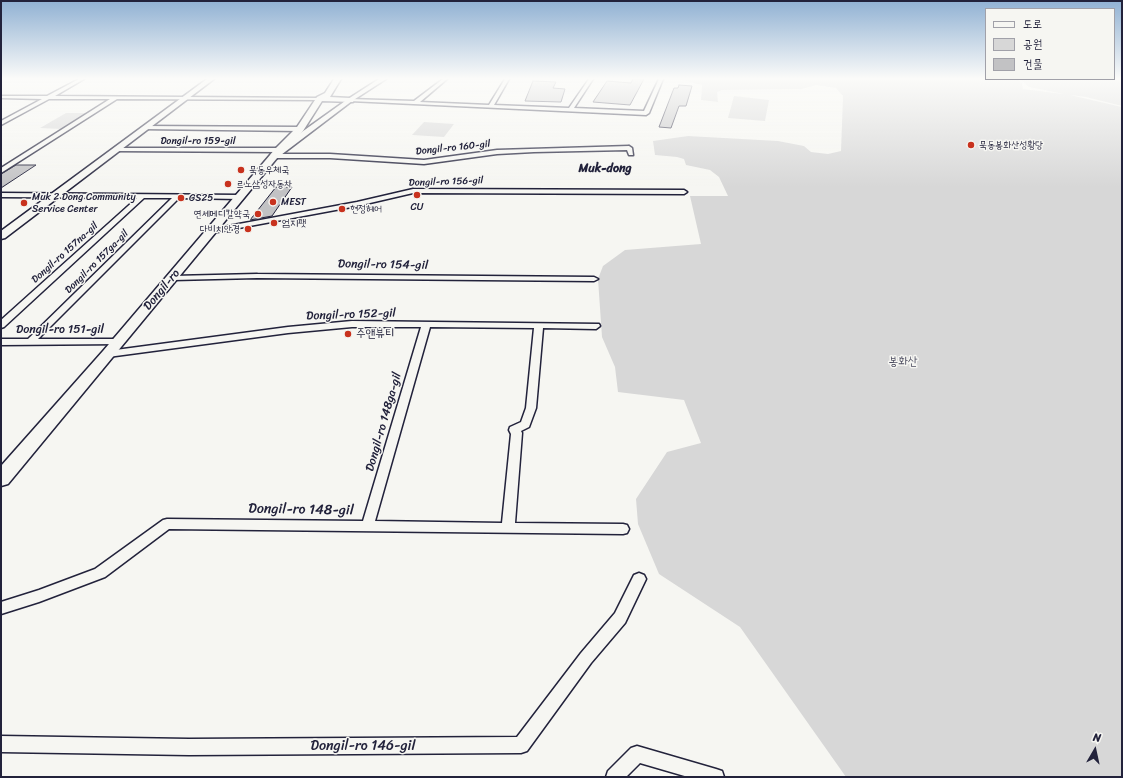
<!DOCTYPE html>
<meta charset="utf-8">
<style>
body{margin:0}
#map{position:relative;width:1123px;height:778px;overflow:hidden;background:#f6f6f2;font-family:Sriracha,"Poor Story",sans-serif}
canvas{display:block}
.frame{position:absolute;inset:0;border:2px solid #22223b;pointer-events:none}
.legend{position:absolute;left:985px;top:8px;width:130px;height:72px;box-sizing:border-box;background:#f6f6f2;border:1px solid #a1a1a9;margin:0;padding:5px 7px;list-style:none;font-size:12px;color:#22223b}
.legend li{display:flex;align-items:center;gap:8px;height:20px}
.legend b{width:20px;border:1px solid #a1a1a9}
.north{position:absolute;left:1075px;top:730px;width:40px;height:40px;-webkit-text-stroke:3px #f6f6f2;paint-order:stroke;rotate:9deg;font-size:11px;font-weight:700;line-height:16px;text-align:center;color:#22223b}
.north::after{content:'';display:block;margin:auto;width:14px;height:18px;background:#22223b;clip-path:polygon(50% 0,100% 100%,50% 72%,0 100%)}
</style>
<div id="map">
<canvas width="1123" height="778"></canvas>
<div class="frame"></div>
<ul class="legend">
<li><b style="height:5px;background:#f6f6f2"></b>도로</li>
<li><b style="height:11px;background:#d7d7d7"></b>공원</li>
<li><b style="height:11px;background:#c2c2c4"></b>건물</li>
</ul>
<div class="north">N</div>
</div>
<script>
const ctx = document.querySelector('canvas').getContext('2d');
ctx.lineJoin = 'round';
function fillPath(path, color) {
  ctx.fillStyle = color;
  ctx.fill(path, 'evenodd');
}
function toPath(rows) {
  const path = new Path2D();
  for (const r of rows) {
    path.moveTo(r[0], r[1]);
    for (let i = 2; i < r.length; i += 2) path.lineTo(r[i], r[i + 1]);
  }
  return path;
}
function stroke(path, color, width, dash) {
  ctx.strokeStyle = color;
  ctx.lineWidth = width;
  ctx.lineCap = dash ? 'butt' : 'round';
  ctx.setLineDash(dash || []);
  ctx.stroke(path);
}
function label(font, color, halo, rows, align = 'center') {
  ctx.font = font + ' Sriracha,"Poor Story",sans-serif';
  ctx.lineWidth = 3;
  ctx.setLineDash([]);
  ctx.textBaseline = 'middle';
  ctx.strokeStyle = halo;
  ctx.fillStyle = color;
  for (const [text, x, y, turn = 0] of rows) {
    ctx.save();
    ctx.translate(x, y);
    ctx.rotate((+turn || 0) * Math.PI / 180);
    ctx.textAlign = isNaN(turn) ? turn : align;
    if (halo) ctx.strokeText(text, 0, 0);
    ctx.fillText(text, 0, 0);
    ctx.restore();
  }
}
fillPath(toPath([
 [684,79,1016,79,1022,83,1023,89,1064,94,1029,87,1020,79,1122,79,1122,106,1086,97,1070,95,1122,107,1122,777,846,777,740,627,659,574,638,524,636,499,667,452,701,443,684,400,618,392,615,367,602,337,598,279,603,266,625,250,701,244,690,196,728,196,719,177,710,170,686,165,684,159,677,157,655,155,653,141,688,136,778,141,804,146,811,152,828,154,841,151,843,96,836,88,816,85,802,89,722,90,717,92,718,102,701,100,702,85,683,80],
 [734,96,769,100,765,121,728,118],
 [66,113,87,113,62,129,40,128],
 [424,122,454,124,444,137,412,135]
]), '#d7d7d7');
const building = toPath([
 [633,79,644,79,630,105,593,102,607,81,631,83,633,79],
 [533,81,556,82,553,88,565,89,561,102,525,101,533,81],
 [679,85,692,86,686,106,679,106,671,128,659,127,674,88,678,88,679,85],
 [16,165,36,165,1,188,1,174,16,165],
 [276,187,292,187,272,216,250,220,276,187]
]);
fillPath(building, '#c2c2c4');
stroke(building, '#22223b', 1);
const street = toPath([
 [79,79,84,79,55,96,320,98,322,99,320,100,117,99,1,173,1,168,110,99,49,99,1,125,1,121,42,99,1,98,1,96,47,96,79,79],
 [443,79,447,79,420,102,489,105,505,79,509,79,494,105,569,108,589,79,593,79,574,108,644,111,659,79,663,79,649,113,646,115,350,101,348,100,350,99,414,101,443,79],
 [145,126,300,127,303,129,300,131,143,129,143,127,145,126],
 [629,146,632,148,633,155,629,155,627,150,534,152,497,154,424,164,330,158,274,158,271,156,274,154,330,154,424,160,497,150,629,146],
 [117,148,279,148,282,150,279,152,115,151,115,149,117,148],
 [413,189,684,190,687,192,684,194,413,193,357,206,212,233,208,231,212,229,357,202,413,189],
 [1,193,240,195,243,197,240,199,179,198,38,339,118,339,121,340,123,342,121,344,1,345,1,339,28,339,172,198,144,198,4,327,1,328,1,320,137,198,1,197,1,193],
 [257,274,594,277,598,279,594,281,257,278,173,280,169,278,173,276,257,274],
 [352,321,599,324,600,326,596,329,543,328,536,408,529,427,521,431,522,433,515,523,623,524,627,525,629,529,627,533,623,534,169,529,105,577,39,602,1,614,1,602,39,590,95,569,163,520,167,519,363,521,421,327,352,327,288,333,108,357,103,354,108,351,288,327,352,321],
 [430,327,534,328,526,408,521,422,510,427,509,430,511,434,502,523,375,521,430,327],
 [639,573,644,575,646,579,625,623,591,663,527,751,521,753,189,755,1,752,1,736,189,739,517,737,581,653,615,613,634,575,639,573],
 [637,746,716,769,722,771,724,777,688,777,640,763,626,777,606,777,608,771,631,748,637,746]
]);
const secondary = toPath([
 [207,79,214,79,5,238,1,239,1,231,207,79],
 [379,79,386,79,352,101,277,158,271,158,270,156,271,154,348,99,379,79]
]);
const primary = toPath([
 [334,79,341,79,330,97,350,98,354,100,353,102,322,101,303,131,282,152,8,484,1,486,1,466,103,351,276,148,297,127,317,97,325,93,334,79]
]);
stroke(street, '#22223b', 3);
stroke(secondary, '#22223b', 3);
stroke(primary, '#22223b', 3);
fillPath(street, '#f6f6f2');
fillPath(secondary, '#f6f6f2');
fillPath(primary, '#f6f6f2');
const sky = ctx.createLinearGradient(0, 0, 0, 187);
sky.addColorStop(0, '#90b1d3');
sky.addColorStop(0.42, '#fbfbf9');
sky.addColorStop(1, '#fbfbf900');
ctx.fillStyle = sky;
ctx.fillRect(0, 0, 1123, 187);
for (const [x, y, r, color] of [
 [971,145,4,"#c8321e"],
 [241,170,4,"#c8321e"],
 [228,184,4,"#c8321e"],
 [417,195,4,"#c8321e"],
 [181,198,4,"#c8321e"],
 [273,202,4,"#c8321e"],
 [24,203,4,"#c8321e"],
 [342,209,4,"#c8321e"],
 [258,214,4,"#c8321e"],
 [274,223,4,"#c8321e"],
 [248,229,4,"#c8321e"],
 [348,334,4,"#c8321e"]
]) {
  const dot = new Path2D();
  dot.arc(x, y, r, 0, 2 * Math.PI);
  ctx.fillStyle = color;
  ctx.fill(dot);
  stroke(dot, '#f6f6f2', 1.5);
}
label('10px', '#22223b', '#f6f6f2', [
 ["Dongil-ro 159-gil",198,141],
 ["Dongil-ro 160-gil",453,148,-6],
 ["Dongil-ro 156-gil",446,182,-2],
 ["Dongil-ro 157na-gil",65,253,-42],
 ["Dongil-ro 157ga-gil",97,262,-45]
]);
label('10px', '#22223b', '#f6f6f2', [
 ["묵동봉화산성황당",979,145],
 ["묵동우체국",249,170],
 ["르노삼성자동차",236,184],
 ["Muk 2 Dong Community",32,197],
 ["Service Center",32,209],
 ["GS25",189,198],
 ["MEST",281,202],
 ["CU",417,207,"center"],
 ["현정헤어",350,209],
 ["연세메디칼약국",250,214,"right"],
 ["엄지팻",282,223],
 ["다비치안경",240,229,"right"]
], 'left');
label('bold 12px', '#22223b', '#f6f6f2', [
 ["Muk-dong",605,169]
]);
label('12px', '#22223b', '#f6f6f2', [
 ["Dongil-ro 154-gil",383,265,1],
 ["Dongil-ro",162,290,-50],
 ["Dongil-ro 152-gil",351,315,-2],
 ["Dongil-ro 151-gil",60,330],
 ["Dongil-ro 148ga-gil",384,422,-74]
]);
label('12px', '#22223b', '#f6f6f2', [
 ["주앤뷰티",356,334]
], 'left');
label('12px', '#4f4f62', '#f6f6f2', [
 ["봉화산",903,362]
]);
label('14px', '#22223b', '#f6f6f2', [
 ["Dongil-ro 148-gil",301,510,1],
 ["Dongil-ro 146-gil",363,746]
]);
</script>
